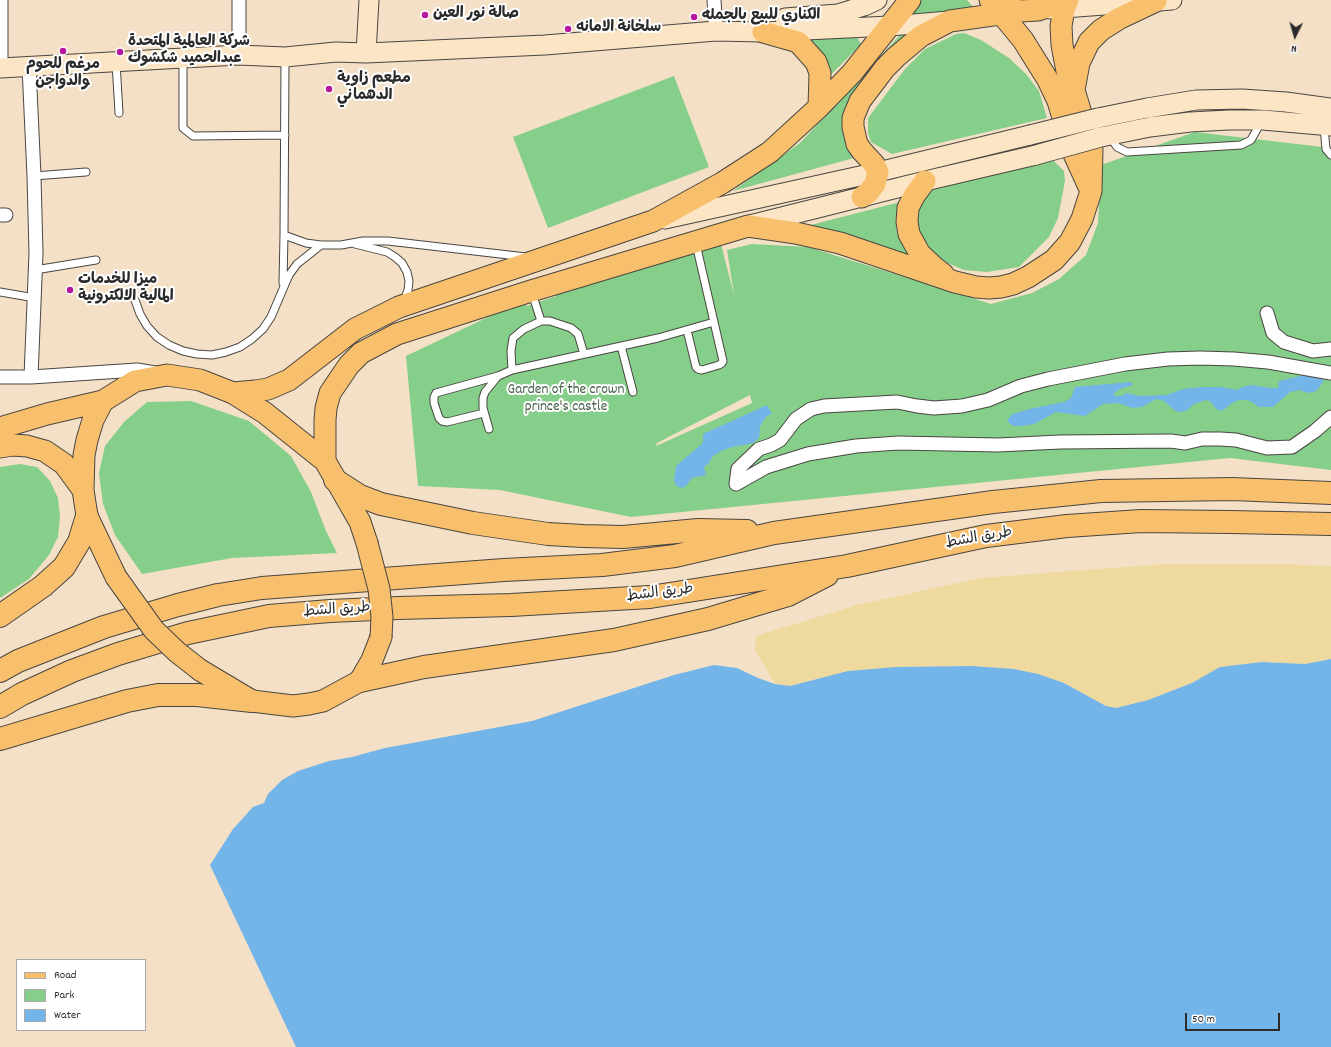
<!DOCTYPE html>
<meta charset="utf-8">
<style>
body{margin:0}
#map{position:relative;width:1331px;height:1047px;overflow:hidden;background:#f4e0c6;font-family:Dekko,sans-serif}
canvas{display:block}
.legend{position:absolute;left:16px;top:959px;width:130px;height:72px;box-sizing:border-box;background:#fff;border:1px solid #aaa;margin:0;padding:5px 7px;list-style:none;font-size:12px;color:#2b2b2b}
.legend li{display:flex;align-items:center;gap:8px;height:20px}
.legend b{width:20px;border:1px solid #aaa}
.north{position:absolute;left:1275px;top:16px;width:40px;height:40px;-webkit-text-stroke:3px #fff;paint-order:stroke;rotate:185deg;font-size:11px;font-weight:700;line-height:16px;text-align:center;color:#2b2b2b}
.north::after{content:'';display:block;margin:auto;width:14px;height:18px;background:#2b2b2b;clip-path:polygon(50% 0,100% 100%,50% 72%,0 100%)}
.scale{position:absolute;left:1185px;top:1013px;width:95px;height:18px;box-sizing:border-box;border:2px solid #2b2b2b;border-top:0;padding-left:5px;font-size:12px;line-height:14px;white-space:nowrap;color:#2b2b2b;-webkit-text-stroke:3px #fff;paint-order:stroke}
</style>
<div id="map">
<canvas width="1331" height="1047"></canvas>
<ul class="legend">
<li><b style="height:5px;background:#f8bf6c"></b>Road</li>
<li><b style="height:11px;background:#86cf8a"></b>Park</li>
<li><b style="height:11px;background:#73b5e8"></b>Water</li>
</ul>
<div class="north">N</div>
<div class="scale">50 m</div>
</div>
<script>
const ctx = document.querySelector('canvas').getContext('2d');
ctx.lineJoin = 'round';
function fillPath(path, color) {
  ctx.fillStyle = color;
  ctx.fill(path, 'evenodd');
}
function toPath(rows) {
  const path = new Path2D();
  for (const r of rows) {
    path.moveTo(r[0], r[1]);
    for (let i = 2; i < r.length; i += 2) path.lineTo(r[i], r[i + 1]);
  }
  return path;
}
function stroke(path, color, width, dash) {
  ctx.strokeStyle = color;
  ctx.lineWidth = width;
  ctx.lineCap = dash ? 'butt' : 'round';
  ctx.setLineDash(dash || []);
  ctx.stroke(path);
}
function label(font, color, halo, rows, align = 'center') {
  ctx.font = font + ' Dekko,"Playpen Sans Arabic",sans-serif';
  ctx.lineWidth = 4;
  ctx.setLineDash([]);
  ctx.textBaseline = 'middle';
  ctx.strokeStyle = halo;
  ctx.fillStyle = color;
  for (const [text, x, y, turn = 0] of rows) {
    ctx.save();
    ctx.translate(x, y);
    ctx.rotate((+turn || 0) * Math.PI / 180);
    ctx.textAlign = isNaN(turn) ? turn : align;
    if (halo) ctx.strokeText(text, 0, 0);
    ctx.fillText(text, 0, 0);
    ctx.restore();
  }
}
fillPath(toPath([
 [921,0,967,0,975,9,907,18],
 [964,33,981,40,1009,58,1026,74,1039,91,1047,118,892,154,871,142,868,133,868,118,905,69,925,49,956,34],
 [901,34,907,34,888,55,844,130,846,145,854,158,733,191,800,143],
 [856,35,861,44,826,80,802,41],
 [674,76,709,167,548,228,513,137],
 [1195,132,1331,148,1331,470,1230,458,631,517,500,490,418,486,406,356,524,300,527,306,556,296,552,288,720,240,734,295,727,250,752,244,808,247,991,304,1032,293,1059,279,1086,255,1098,223,1101,165],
 [750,395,752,403,656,446,657,443],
 [1051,158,1064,171,1065,181,1058,218,1049,237,1019,267,987,272,964,270,933,257,922,247,913,217,925,192],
 [900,202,896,223,897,233,903,246,912,261,803,227],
 [191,401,249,421,291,456,311,492,326,531,337,553,232,558,142,574,115,535,103,504,99,473,105,446,124,422,147,402],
 [20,464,37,467,50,481,58,498,60,517,58,537,49,555,29,579,0,598,0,467]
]), '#86cf8a');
fillPath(toPath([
 [1164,564,1283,564,1331,566,1331,659,1305,664,1262,662,1220,667,1192,683,1148,700,1116,708,1106,706,1064,683,1014,669,972,666,896,667,816,679,790,686,775,684,755,650,756,636,857,605,980,578]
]), '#eeda9e');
fillPath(toPath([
 [1305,375,1326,377,1318,389,1314,392,1308,393,1299,390,1290,392,1273,407,1259,407,1252,402,1246,400,1239,400,1232,403,1222,411,1216,409,1211,402,1206,400,1194,404,1186,411,1179,412,1174,410,1164,401,1156,399,1142,407,1133,408,1118,403,1103,404,1085,416,1056,412,1034,424,1022,426,1013,426,1007,421,1012,414,1034,408,1064,402,1071,398,1075,387,1131,382,1133,385,1122,388,1114,393,1115,396,1121,396,1127,393,1139,396,1167,395,1183,389,1202,387,1221,387,1237,390,1242,387,1251,385,1271,388,1278,388,1279,381],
 [767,405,772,414,767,416,763,421,760,427,759,438,753,443,733,447,723,450,713,456,708,464,704,467,706,475,692,478,686,486,682,488,676,486,674,480,676,466,703,443,703,434],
 [1331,659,1331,1047,296,1047,210,865,233,829,253,807,264,803,268,794,282,780,298,771,329,761,352,757,385,748,532,721,674,675,714,665,737,668,758,678,775,684,790,686,848,671,896,667,972,666,1014,669,1038,674,1064,683,1106,706,1116,708,1148,700,1192,683,1220,667,1262,662,1305,664]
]), '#73b5e8');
const lane = toPath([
 [183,58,183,128,193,136,285,135],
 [285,59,284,235,306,243,321,245,341,245,363,241,388,241,526,257],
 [116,62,119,113],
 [1324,127,1326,149,1331,155],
 [1110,137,1117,147,1127,152,1241,145,1251,140,1261,122],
 [34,176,86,172],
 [355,244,387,252,395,257,402,263,407,272,409,281,408,290,404,301],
 [35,270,96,260],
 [283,283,284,235],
 [0,292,35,298],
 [532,293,541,321],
 [135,300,140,314,147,326,157,337,169,345,183,351,197,354,212,355,226,352,240,347,252,339,263,329,271,317,289,275,297,264,321,245],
 [687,330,696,367,698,369,702,370,719,365,722,363,723,361,696,244],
 [621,346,633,392],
 [512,370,511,351,513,338,524,329,541,321,550,321,571,328,578,334,584,354],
 [484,413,447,422,442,421,439,418,434,403,434,397,436,393,498,376,512,370,658,338,714,322],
 [489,429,483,408,483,398,485,392,498,376]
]);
const street = toPath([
 [714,0,716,31],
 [239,55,239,0],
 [29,67,34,176,36,253,31,377],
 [1,68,1,0],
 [0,215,6,215],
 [1267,313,1273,333,1284,342,1313,351,1331,349],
 [1331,373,1268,362,1234,359,1200,358,1168,359,1125,364,1048,379,1021,386,988,400,962,406,934,408,917,406,897,402,824,406,811,409,796,419,780,440,771,445,759,449,738,469,736,484,766,467,808,454,856,446,898,443,998,445,1060,442,1171,441,1185,443,1202,439,1220,439,1236,440,1267,448,1292,447,1315,431,1331,417],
 [0,377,31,377,137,370,155,373]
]);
const secondary = toPath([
 [1050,9,1172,0],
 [785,18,838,14,864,6,877,0],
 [366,53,369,0],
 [0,68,239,55,285,57,336,52,366,53,545,45,716,31,763,32,890,26,949,21],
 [1098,118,1147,108,1196,100,1242,99,1286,102,1331,108],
 [1101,137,1150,127,1190,122,1229,120,1263,120,1331,126],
 [665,219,878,172,1030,135],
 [750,225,925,181,1036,155]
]);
const primary = toPath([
 [990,0,1023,40,1048,80,1058,101,1073,152,1089,187],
 [1068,0,1064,9,1061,26,1062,45,1067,71,1073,86],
 [1007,8,1021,11,1038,10,1047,7,1058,0],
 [763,32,798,42,816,62,820,73,819,107],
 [925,181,914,196,908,208,907,222,909,234,920,254,935,268,943,274],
 [862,197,868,193,875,184,878,172,874,164,862,151,857,144,853,127,853,118,860,101,885,68,896,57,921,36,950,21,1021,11],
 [233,393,255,391,268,389,289,380,355,329,399,307,653,221,722,183,770,152,819,107,852,73,910,0],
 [0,428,47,414,103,401],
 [0,447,13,445,27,446,45,451,64,464,83,490],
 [325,461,325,420,326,408,330,393,349,365,361,353,397,334,531,291,748,226,796,233,840,243,955,282,976,287,989,288,1001,287,1013,284,1028,277,1054,260,1070,242,1082,219,1091,191,1092,149,1074,90,1079,63,1089,42,1101,30,1120,18,1156,1],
 [116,577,87,516,83,490,84,455,87,440,93,420,103,401,135,381,167,375,200,380,233,393,265,413,325,461,360,522,367,543],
 [200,670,252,701,293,706,309,704,323,701,360,681,372,660,381,637]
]);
const highway = toPath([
 [335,480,360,496,381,504,473,523,548,534,583,536,623,537,698,530,747,531],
 [0,616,43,586,64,567,79,542,87,516],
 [0,671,18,661,104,627,178,605,218,595,262,588,504,570,602,565,675,556,774,533,993,502,1101,491,1232,489,1331,493],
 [360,681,424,667,614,640,708,619,788,595,827,575],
 [0,707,22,694,72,671,118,654,188,633,269,616,330,611,398,608,511,605,650,597,847,566,986,536,1067,526,1141,521,1230,522,1331,524],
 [0,739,127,701,158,695,197,695,252,701]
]);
stroke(lane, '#494642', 9);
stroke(street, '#494642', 15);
stroke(secondary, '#494642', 21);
stroke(primary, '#494642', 23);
stroke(highway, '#494642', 24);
stroke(lane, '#fff', 7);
stroke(street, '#fff', 13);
stroke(secondary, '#fce5c4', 19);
stroke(primary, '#f8bf6c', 21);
stroke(highway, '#f8bf6c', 22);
const secondaryBridge = toPath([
 [1030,135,1098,118],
 [1036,155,1101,137]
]);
const primaryBridge = toPath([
 [367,543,379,589,382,617,381,637],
 [116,577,154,630,177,652,200,670]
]);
stroke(secondaryBridge, '#494642', 21, []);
stroke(primaryBridge, '#494642', 23, []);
stroke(secondaryBridge, '#fce5c4', 19);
stroke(primaryBridge, '#f8bf6c', 21);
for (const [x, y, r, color] of [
 [425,15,4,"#b5179e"],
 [694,17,4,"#b5179e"],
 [568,29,4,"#b5179e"],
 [63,51,4,"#b5179e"],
 [120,52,4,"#b5179e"],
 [329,89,4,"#b5179e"],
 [70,290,4,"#b5179e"]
]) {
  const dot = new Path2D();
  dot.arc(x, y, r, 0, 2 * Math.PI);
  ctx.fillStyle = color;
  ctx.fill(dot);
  stroke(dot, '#fff', 1.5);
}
label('bold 15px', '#2b2b2b', '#fff', [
 ["صالة نور العين",433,15],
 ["الكناري للبيع بالجمله",702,17],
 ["سلخانة الامانه",576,29],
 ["شركة العالمية المتحدة",128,43],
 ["عبدالحميد شكشوك",128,60],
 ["مرغم للحوم",63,66,"center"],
 ["والدواجن",63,83,"center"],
 ["مطعم زاوية",337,80],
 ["الدهماني",337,97],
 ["ميزا للخدمات",78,281],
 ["المالية الالكترونية",78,298]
], 'left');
label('15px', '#4b644c', '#fff', [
 ["Garden of the crown",566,391],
 ["prince's castle",566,408]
]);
label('15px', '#2b2b2b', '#fff', [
 ["طريق الشط",979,539,-10],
 ["طريق الشط",660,594,-7],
 ["طريق الشط",337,611,-4]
]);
</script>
